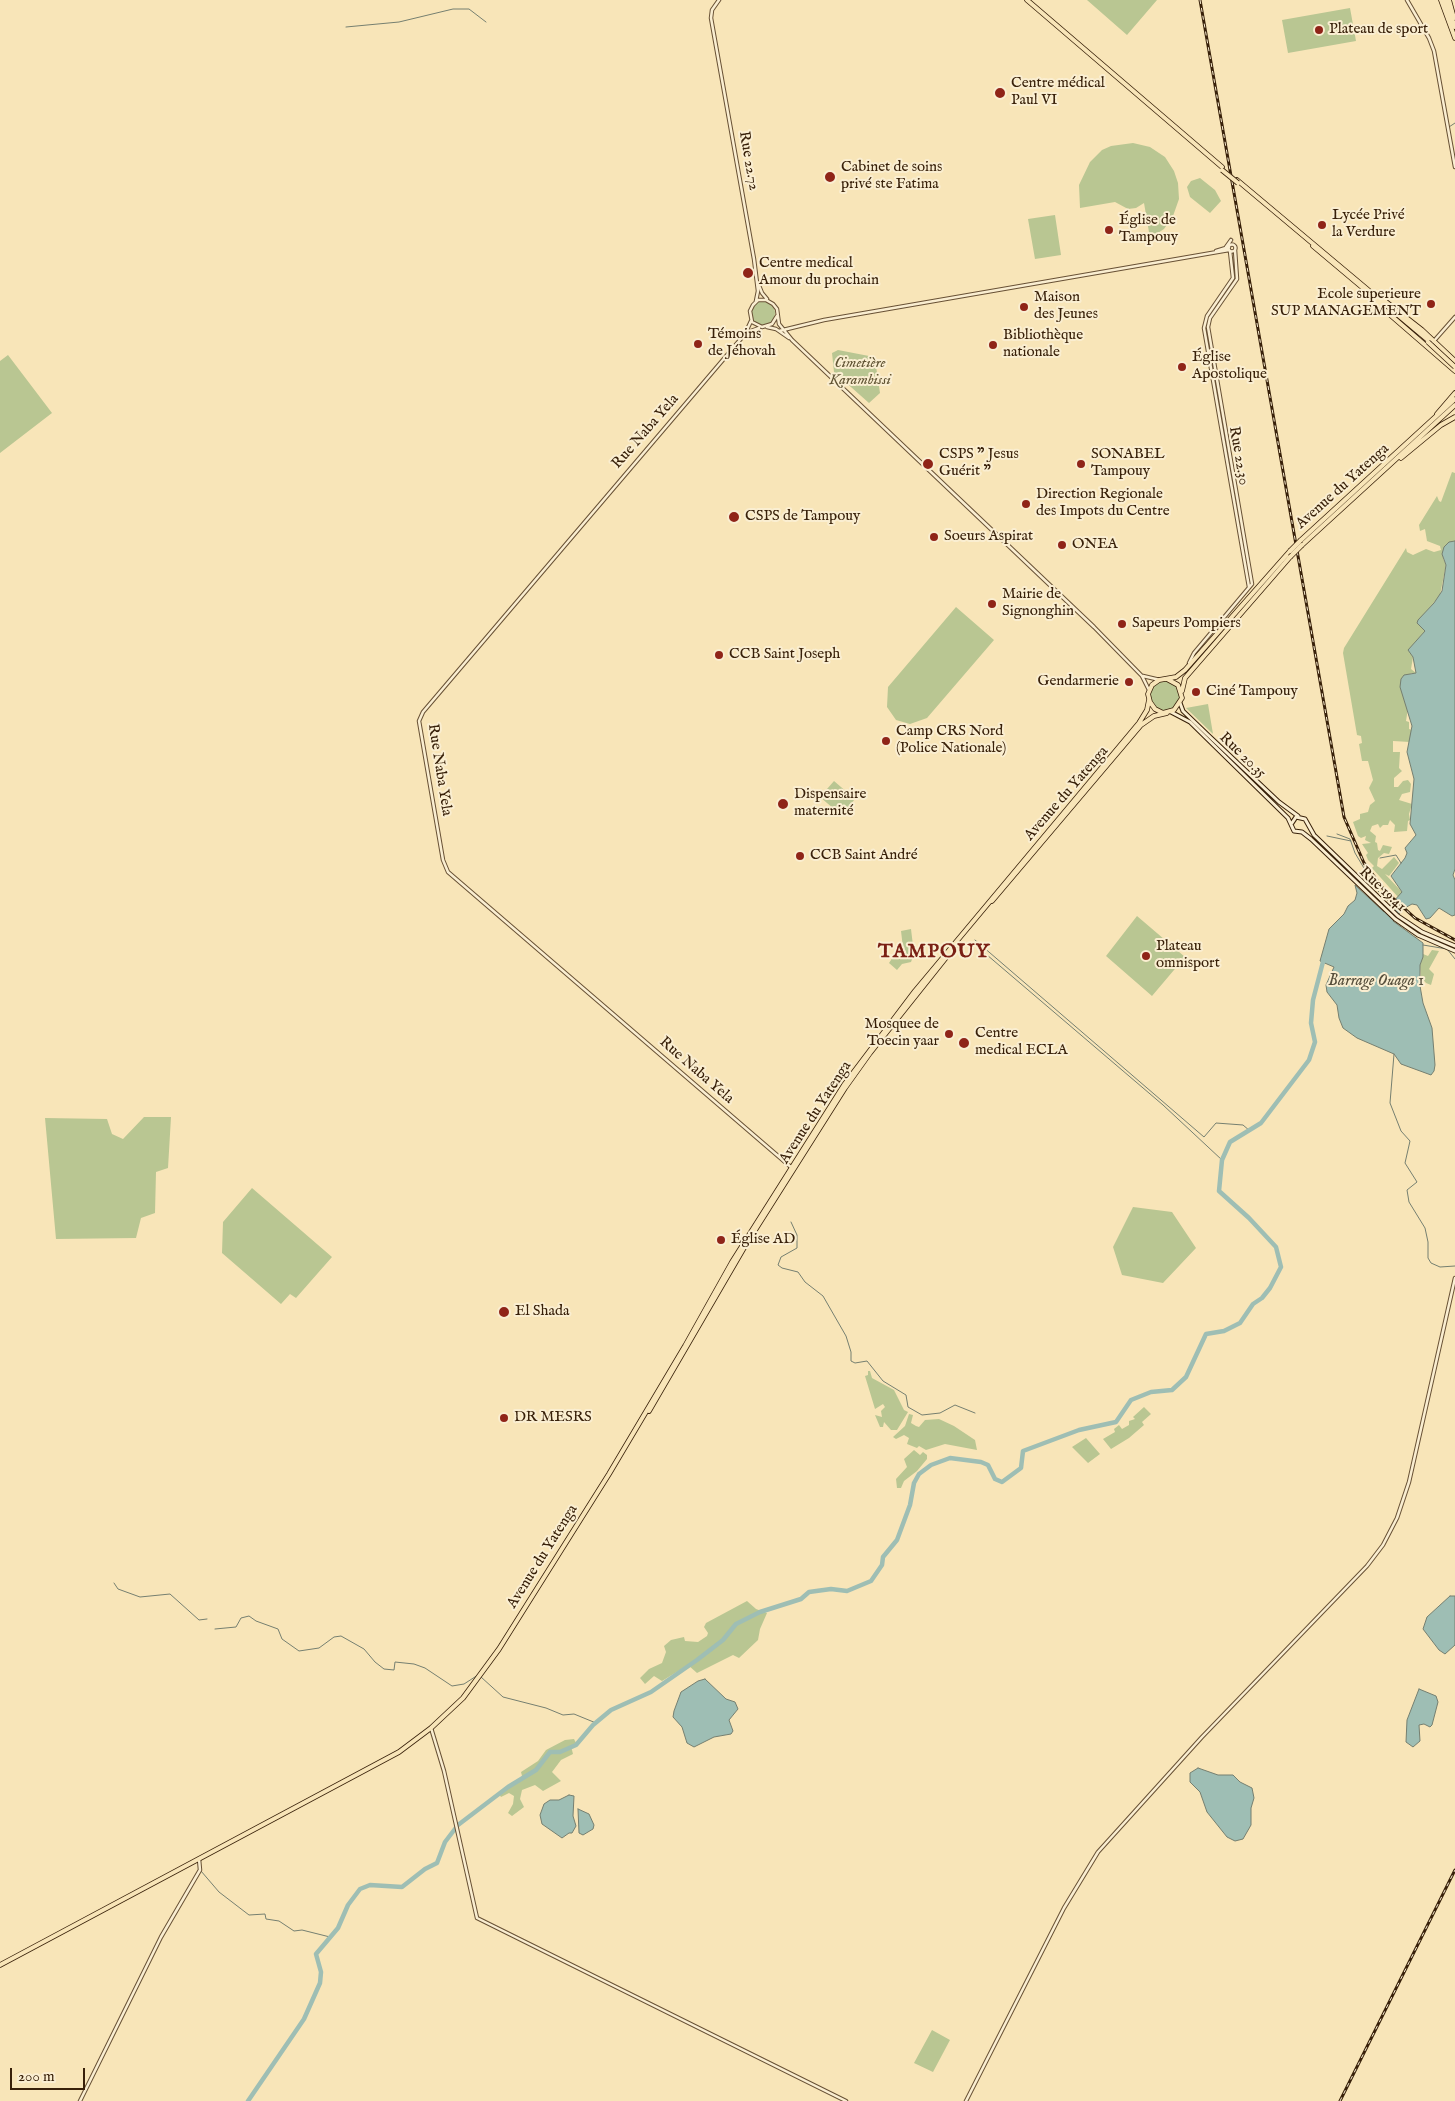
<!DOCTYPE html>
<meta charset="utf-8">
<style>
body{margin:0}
#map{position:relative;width:1455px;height:2101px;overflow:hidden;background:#f8e5b8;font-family:"IM FELL English",serif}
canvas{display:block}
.scale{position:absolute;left:10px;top:2068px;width:75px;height:22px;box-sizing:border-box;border:2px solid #382009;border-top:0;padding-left:6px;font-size:15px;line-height:18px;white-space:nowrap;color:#382009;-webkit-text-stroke:4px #faeed1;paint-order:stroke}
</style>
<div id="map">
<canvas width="1455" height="2101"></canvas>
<div class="scale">200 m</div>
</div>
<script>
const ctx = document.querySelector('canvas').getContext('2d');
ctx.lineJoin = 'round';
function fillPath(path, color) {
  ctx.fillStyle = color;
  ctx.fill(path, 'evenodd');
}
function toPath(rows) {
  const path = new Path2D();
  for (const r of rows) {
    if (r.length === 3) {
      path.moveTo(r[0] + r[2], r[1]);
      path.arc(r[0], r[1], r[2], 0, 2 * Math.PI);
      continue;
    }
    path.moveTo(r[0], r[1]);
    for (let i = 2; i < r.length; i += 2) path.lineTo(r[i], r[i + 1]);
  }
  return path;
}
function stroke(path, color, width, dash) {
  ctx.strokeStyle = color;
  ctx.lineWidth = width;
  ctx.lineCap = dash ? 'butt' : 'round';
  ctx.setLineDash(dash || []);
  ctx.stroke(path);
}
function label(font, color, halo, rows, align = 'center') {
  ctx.font = font + ' "IM FELL English",serif';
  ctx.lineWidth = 4;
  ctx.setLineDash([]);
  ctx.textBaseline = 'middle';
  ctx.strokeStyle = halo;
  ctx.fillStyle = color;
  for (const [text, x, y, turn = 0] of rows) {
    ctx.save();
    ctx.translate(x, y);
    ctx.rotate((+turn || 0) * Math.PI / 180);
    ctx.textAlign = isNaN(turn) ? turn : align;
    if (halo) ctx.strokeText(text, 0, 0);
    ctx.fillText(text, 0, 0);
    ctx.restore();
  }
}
fillPath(toPath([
 [1087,0,1157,0,1127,35],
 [1350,8,1356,41,1288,53,1282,20],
 [1133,143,1150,147,1165,157,1174,171,1178,183,1179,199,1173,216,1164,229,1150,238,1144,203,1136,208,1128,209,1115,202,1080,208,1079,185,1090,162,1102,150,1111,146],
 [1200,178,1215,190,1221,201,1210,213,1190,197,1187,187,1191,181],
 [1055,215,1061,255,1035,259,1028,219],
 [763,313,12],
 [838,350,869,356,876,366,880,393,869,403,834,372,832,353],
 [8,355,52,413,0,453,0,361],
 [1452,472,1455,473,1455,541,1452,541,1443,558,1446,565,1440,595,1417,623,1425,631,1409,650,1413,657,1411,669,1416,673,1411,673,1402,691,1408,708,1406,721,1409,722,1409,729,1412,730,1411,738,1410,742,1393,741,1393,752,1400,752,1399,768,1402,771,1394,778,1394,787,1398,787,1403,781,1408,780,1411,784,1410,792,1402,794,1399,800,1412,804,1409,814,1410,820,1408,821,1407,831,1394,832,1395,825,1390,820,1388,825,1383,825,1380,828,1378,824,1372,826,1370,831,1376,836,1375,842,1377,843,1378,850,1380,851,1383,845,1392,847,1389,854,1384,853,1378,858,1377,866,1382,869,1394,857,1399,863,1389,876,1385,874,1402,892,1398,897,1372,868,1374,866,1368,860,1366,855,1368,853,1362,844,1371,843,1365,840,1366,836,1361,838,1358,836,1353,822,1360,819,1360,814,1368,812,1370,805,1375,801,1369,788,1373,780,1368,761,1362,761,1359,744,1362,743,1361,736,1357,735,1343,653,1344,648,1406,548,1407,552,1413,555,1426,549,1434,552,1441,550,1440,546,1427,541,1425,529,1420,531,1419,525,1437,496,1439,501,1441,502],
 [956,607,994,640,927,718,910,724,896,720,887,707,888,687],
 [1165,696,15],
 [1208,704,1213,734,1186,708],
 [834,781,855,799,841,815,820,797],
 [1137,916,1185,957,1152,996,1106,956],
 [911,929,914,954,911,962,902,964,897,970,889,963,895,954,904,956,901,931],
 [1432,950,1439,951,1429,969,1434,974,1431,985,1426,983,1421,977,1420,965,1423,954,1428,956],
 [144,1117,171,1117,168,1168,156,1172,155,1213,141,1218,136,1238,56,1239,45,1118,107,1119,112,1134,123,1139],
 [252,1188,332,1257,296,1298,290,1294,281,1304,222,1253,223,1222],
 [1133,1207,1172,1212,1196,1248,1163,1283,1122,1275,1113,1247],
 [868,1371,870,1371,872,1378,894,1390,904,1410,908,1412,897,1430,891,1430,884,1422,883,1427,880,1427,875,1415,882,1417,881,1411,885,1407,883,1404,875,1409,865,1376,868,1375],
 [1144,1407,1151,1414,1142,1422,1144,1425,1129,1438,1111,1449,1103,1439,1115,1432,1114,1429,1119,1425,1122,1429,1129,1425,1129,1421,1135,1419,1133,1417],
 [909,1414,913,1415,911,1423,916,1426,919,1427,925,1420,939,1419,954,1426,975,1440,977,1450,945,1444,926,1450,919,1446,917,1448,907,1444,909,1438,904,1435,896,1439,893,1437,905,1426],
 [1086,1438,1100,1454,1088,1463,1072,1447],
 [914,1450,920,1455,923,1452,927,1455,927,1459,917,1471,904,1481,901,1488,897,1488,896,1479,907,1467,904,1459],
 [747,1601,756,1609,767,1613,760,1629,758,1640,739,1658,733,1655,697,1673,688,1665,662,1681,654,1676,645,1684,640,1678,649,1669,662,1663,666,1652,664,1646,671,1640,684,1637,685,1641,698,1642,707,1636,708,1633,704,1627,706,1623],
 [574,1739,576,1743,571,1746,573,1754,561,1760,552,1772,561,1781,543,1791,535,1785,522,1790,520,1799,524,1807,512,1816,508,1813,513,1804,514,1796,509,1793,501,1797,499,1794,518,1782,522,1776,521,1772,538,1761,546,1750,565,1740],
 [932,2030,950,2040,933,2072,914,2063]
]), '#b9c692');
const water = toPath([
 [1455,541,1455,869,1453,875,1455,880,1455,915,1452,916,1439,908,1430,918,1426,919,1417,905,1412,904,1403,909,1393,921,1423,943,1423,957,1420,965,1420,986,1423,1003,1432,1028,1435,1065,1434,1071,1431,1075,1401,1064,1394,1054,1357,1038,1343,1028,1339,1018,1337,1005,1327,992,1326,985,1334,967,1320,961,1329,929,1344,914,1348,906,1355,900,1357,893,1355,885,1384,912,1402,892,1391,876,1405,858,1407,853,1405,848,1416,835,1410,824,1414,779,1407,752,1412,726,1400,687,1401,679,1404,675,1416,673,1413,657,1408,650,1425,631,1417,623,1418,620,1434,603,1442,591,1446,565,1442,554,1444,547,1449,542,1455,541],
 [1450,1596,1455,1596,1455,1645,1445,1654,1439,1650,1423,1629,1427,1617,1450,1596],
 [705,1679,726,1699,735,1702,738,1709,729,1720,733,1731,731,1734,714,1737,694,1747,687,1743,682,1727,673,1717,674,1711,681,1692,698,1681,705,1679],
 [1419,1689,1436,1696,1438,1702,1432,1725,1430,1727,1424,1724,1419,1725,1420,1741,1413,1747,1406,1742,1407,1720,1419,1689],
 [1198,1768,1218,1775,1233,1775,1240,1782,1252,1788,1254,1798,1251,1808,1251,1825,1243,1839,1235,1841,1227,1837,1207,1812,1200,1792,1190,1782,1190,1773,1198,1768],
 [569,1795,574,1796,573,1816,576,1826,572,1833,569,1833,562,1838,542,1824,540,1815,544,1804,550,1800,559,1800,569,1795],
 [578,1809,589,1814,594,1825,593,1829,583,1835,579,1833,578,1809]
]);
fillPath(water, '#9ebeb4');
stroke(water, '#757f70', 1);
stroke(toPath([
 [346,27,399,22,453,9,469,9,486,22],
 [1449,127,1455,123],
 [1337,834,1350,839,1355,853,1377,890,1391,904],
 [1327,836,1351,841],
 [1380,858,1396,855,1401,863],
 [975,940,1204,1137,1216,1123,1243,1125,1250,1131],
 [973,943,1163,1105,1222,1160],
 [1423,945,1447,949,1455,959],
 [1394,1054,1390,1103,1401,1131,1410,1141,1405,1163,1417,1182,1407,1190,1409,1202,1425,1228,1428,1242,1428,1258,1431,1263,1440,1267,1455,1266],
 [791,1222,797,1235,797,1248,781,1257,778,1265,782,1268,798,1272,805,1282,823,1296,846,1336,851,1352,851,1361,855,1363,867,1361,883,1381,906,1395,908,1407,922,1415,940,1413,955,1405,975,1413],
 [114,1583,118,1589,140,1597,170,1594,199,1620,207,1619],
 [215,1629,236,1627,241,1618,249,1616,256,1621,278,1629,282,1639,299,1651,319,1648,334,1637,341,1636,364,1649,375,1662,384,1669,394,1670,395,1662,414,1664,425,1668,452,1686,464,1684,478,1675],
 [481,1677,503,1697,546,1708,563,1715,574,1714,596,1723],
 [201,1871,219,1892,249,1915,265,1914,266,1919,279,1921,294,1931,302,1930,330,1937]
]), '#757f70', 1);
stroke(toPath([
 [248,2101,304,2019,320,1983,321,1972,316,1954,338,1928,348,1905,360,1889,370,1885,402,1887,425,1869,437,1863,445,1842,458,1825,508,1787,536,1770,550,1752,560,1752,576,1745,593,1725,611,1710,651,1692,697,1660,723,1640,736,1624,760,1612,801,1599,809,1592,831,1589,847,1591,871,1581,882,1565,883,1557,897,1540,910,1505,914,1483,919,1474,931,1465,950,1458,981,1462,988,1465,995,1479,1002,1482,1021,1468,1023,1451,1079,1430,1116,1422,1131,1400,1151,1392,1172,1390,1186,1377,1206,1334,1224,1331,1240,1323,1253,1304,1262,1298,1270,1288,1281,1267,1276,1247,1249,1218,1219,1191,1222,1160,1230,1142,1261,1123,1309,1060,1315,1042,1311,1023,1313,1000,1324,958]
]), '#9ebeb4', 4.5);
const tertiary = toPath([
 [719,0,712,10,711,18,754,259,758,291,756,301],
 [1407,0,1429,38,1434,51,1455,167],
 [1232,248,3.5],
 [1226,247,1231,240],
 [1216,251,1229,247],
 [1230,251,1233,278,1207,316,1204,328,1249,587],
 [758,283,762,293,767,299],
 [777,316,772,324,762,327,752,322,750,311,753,305,758,300,766,300,773,304,777,309,779,324,792,340,1094,627,1142,676,1149,690],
 [751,321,745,334,423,712,419,721,443,860,448,872,792,1168],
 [767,327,776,329,789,338],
 [779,331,824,320,1229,250],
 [748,332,759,328],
 [1433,342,1455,317],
 [1189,663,1194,653,1252,584,1208,327,1210,318,1237,279,1235,250],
 [1143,676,1160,680],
 [431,1728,444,1771,477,1918,846,2101],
 [80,2101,161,1937,200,1870,199,1859],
 [966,2101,1064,1908,1098,1852,1202,1737,1367,1566,1383,1545,1397,1518,1409,1482,1455,1278]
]);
const secondary = toPath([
 [1180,703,1183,711,1208,735,1279,802,1298,816],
 [1171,712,1190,722,1288,818,1294,831,1302,832,1311,839,1395,919,1418,935,1455,951],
 [1292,823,1296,817,1305,819,1314,835,1398,916,1422,932,1455,946]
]);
const primary = toPath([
 [1027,0,1222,167],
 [1441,0,1455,38],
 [1445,0,1455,27],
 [1449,0,1454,18],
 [1237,180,1429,341],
 [1313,246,1382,304],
 [1381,298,1422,330,1455,361],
 [1373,300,1455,371],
 [1437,414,1455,393],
 [1401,458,1441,425,1455,417],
 [1301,540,1455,399],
 [1302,545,1455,405],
 [1167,679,1178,685,1182,698,1174,710,1163,713,1155,709,1150,702,1148,694,1152,685,1159,680,1176,677,1185,670,1290,551],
 [1182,691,1185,678,1290,557],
 [992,901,1141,725,1154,716,1167,713],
 [649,1411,745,1246,845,1088,870,1053,956,945],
 [0,1965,399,1752,431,1728,463,1698,499,1649,609,1474,685,1346,732,1262,844,1085,915,991,1139,723,1147,710,1149,700]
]);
stroke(tertiary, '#685135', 4.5);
stroke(secondary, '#382009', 5);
stroke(primary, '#382009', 5.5);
stroke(tertiary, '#faeed1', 2.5);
stroke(secondary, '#faeed1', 3);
stroke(primary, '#f8e5b8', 4);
const rail = toPath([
 [1200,0,1344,817,1364,863,1384,890,1415,918,1455,940],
 [1340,2101,1455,1870]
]);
stroke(rail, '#382009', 3);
stroke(rail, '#faeed1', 1, [4]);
const primaryBridge = toPath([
 [1222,170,1238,183],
 [1428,342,1455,367],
 [1290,551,1301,540],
 [1290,557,1302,545]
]);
stroke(primaryBridge, '#382009', 5.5, []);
stroke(primaryBridge, '#f8e5b8', 4);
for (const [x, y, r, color] of [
 [1319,30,5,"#8f2418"],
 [1000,93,6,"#8f2418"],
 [830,177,6,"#8f2418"],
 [1322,225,5,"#8f2418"],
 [1109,230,5,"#8f2418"],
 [748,273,6,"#8f2418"],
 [1431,304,5,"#8f2418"],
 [1024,307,5,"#8f2418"],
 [698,344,5,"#8f2418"],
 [993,345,5,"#8f2418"],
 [1182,367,5,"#8f2418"],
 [928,464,6,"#8f2418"],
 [1081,464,5,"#8f2418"],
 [1026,504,5,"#8f2418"],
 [734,517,6,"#8f2418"],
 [934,537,5,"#8f2418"],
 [1062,545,5,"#8f2418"],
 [992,604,5,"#8f2418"],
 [1122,624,5,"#8f2418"],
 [719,655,5,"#8f2418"],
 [1129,682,5,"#8f2418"],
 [1196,692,5,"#8f2418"],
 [886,741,5,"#8f2418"],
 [783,804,6,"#8f2418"],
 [800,856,5,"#8f2418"],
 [1146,956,5,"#8f2418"],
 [949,1034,5,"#8f2418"],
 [964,1043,6,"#8f2418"],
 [721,1240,5,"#8f2418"],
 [504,1312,6,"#8f2418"],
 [504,1418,5,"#8f2418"]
]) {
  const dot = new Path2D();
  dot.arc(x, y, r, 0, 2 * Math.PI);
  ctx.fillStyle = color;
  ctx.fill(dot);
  stroke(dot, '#faeed1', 2);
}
label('15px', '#382009', '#faeed1', [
 ["Plateau de sport",1329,30],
 ["Centre médical",1011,84],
 ["Paul VI",1011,101],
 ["Cabinet de soins",841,168],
 ["privé ste Fatima",841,185],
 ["Lycée Privé",1332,216],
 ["la Verdure",1332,233],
 ["Église de",1119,221],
 ["Tampouy",1119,238],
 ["Centre medical",759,264],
 ["Amour du prochain",759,281],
 ["Ecole superieure",1421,295,"right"],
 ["SUP MANAGEMENT",1421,312,"right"],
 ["Maison",1034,298],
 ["des Jeunes",1034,315],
 ["Témoins",708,335],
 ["de Jéhovah",708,352],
 ["Bibliothèque",1003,336],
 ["nationale",1003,353],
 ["Église",1192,358],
 ["Apostolique",1192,375],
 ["CSPS \" Jesus",939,455],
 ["Guérit \"",939,472],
 ["SONABEL",1091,455],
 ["Tampouy",1091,472],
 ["Direction Regionale",1036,495],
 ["des Impots du Centre",1036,512],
 ["CSPS de Tampouy",745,517],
 ["Soeurs Aspirat",944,537],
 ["ONEA",1072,545],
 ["Mairie de",1002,595],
 ["Signonghin",1002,612],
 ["Sapeurs Pompiers",1132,624],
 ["CCB Saint Joseph",729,655],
 ["Gendarmerie",1119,682,"right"],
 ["Ciné Tampouy",1206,692],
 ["Camp CRS Nord",896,732],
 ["(Police Nationale)",896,749],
 ["Dispensaire",794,795],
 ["maternité",794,812],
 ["CCB Saint André",810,856],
 ["Plateau",1156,947],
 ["omnisport",1156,964],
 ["Mosquee de",939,1025,"right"],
 ["Toecin yaar",939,1042,"right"],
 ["Centre",975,1034],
 ["medical ECLA",975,1051],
 ["Église AD",731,1240],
 ["El Shada",515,1312],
 ["DR MESRS",514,1418]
], 'left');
label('15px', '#382009', '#faeed1', [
 ["Rue 22.72",748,161,80],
 ["Rue Naba Yela",646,432,-49],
 ["Rue 22.30",1238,456,80],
 ["Avenue du Yatenga",1343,487,-42],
 ["Rue 20.35",1242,756,44],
 ["Rue Naba Yela",439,770,81],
 ["Avenue du Yatenga",1067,794,-49],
 ["Rue 19.41",1382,890,43],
 ["Rue Naba Yela",696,1071,41],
 ["Avenue du Yatenga",816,1113,-57],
 ["Avenue du Yatenga",543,1557,-58]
]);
label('italic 15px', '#5f5232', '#faeed1', [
 ["Cimetière",860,364],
 ["Karambissi",860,381]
]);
label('italic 16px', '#574f3c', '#faeed1', [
 ["Barrage Ouaga 1",1376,982]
]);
ctx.letterSpacing = '1px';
label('bold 20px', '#7a1f14', '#faeed1', [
 ["TAMPOUY",934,953]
]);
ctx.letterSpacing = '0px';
</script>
